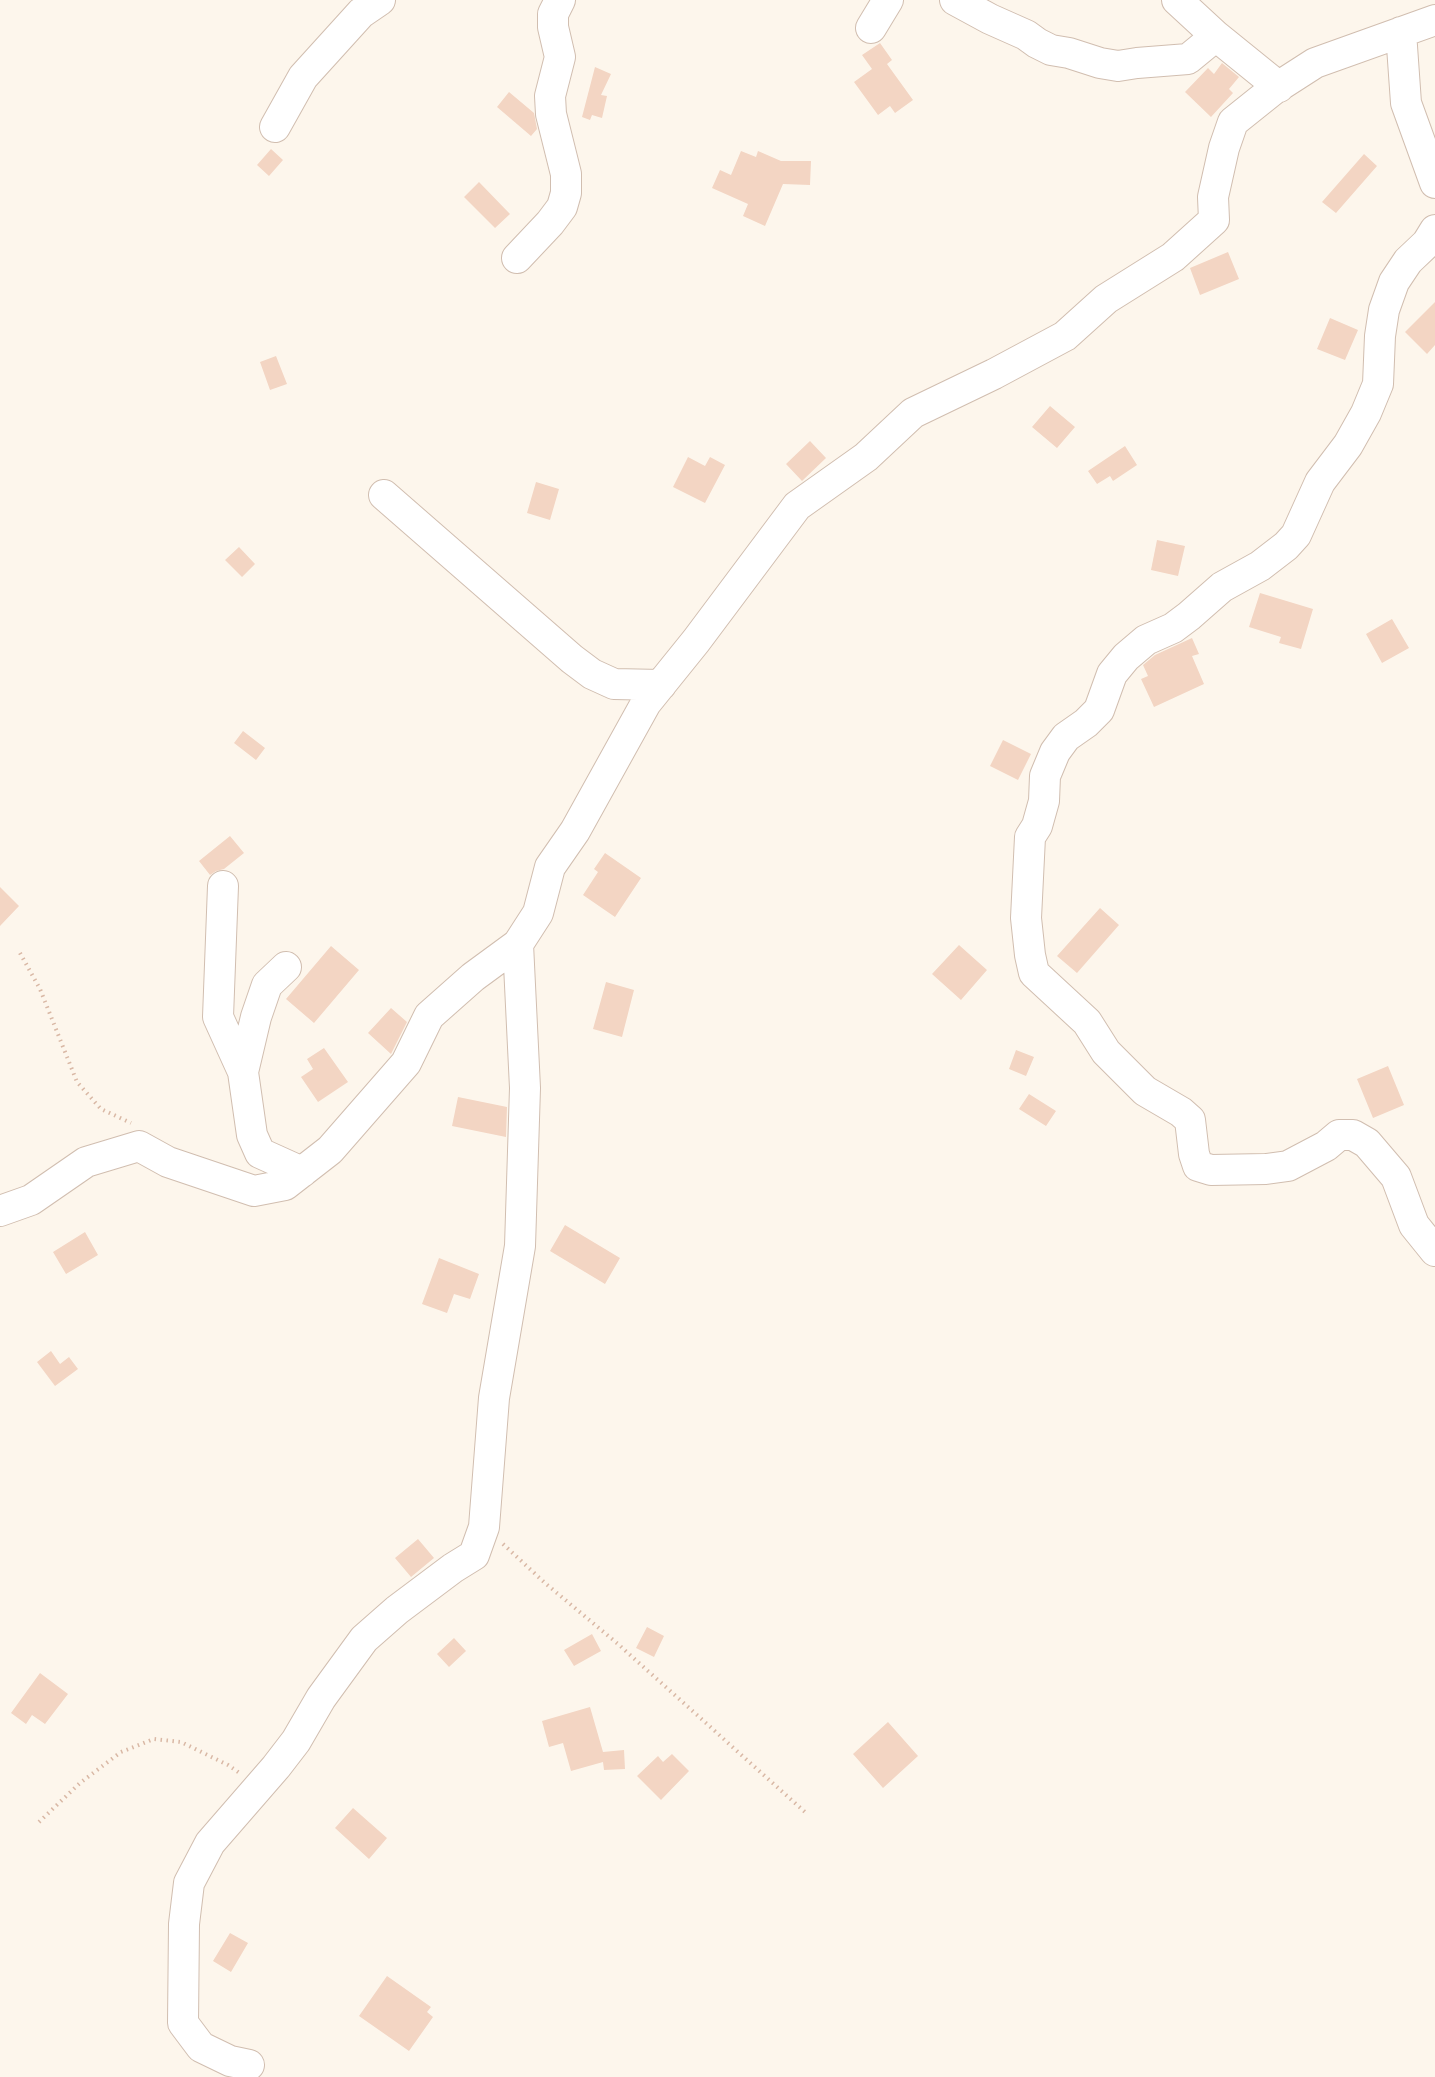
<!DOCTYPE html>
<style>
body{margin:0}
canvas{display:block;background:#fdf6ec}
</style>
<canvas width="1435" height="2077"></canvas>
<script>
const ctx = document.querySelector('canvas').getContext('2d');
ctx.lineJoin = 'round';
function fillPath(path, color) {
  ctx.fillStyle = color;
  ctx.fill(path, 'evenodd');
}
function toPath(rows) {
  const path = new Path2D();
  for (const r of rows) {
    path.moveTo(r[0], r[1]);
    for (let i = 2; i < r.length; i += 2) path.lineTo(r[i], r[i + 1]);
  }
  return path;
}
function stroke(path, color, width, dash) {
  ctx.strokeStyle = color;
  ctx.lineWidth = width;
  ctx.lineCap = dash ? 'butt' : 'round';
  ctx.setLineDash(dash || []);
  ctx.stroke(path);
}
fillPath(toPath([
 [880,43,892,60,887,64,913,100,895,113,890,106,878,115,854,82,872,69,862,55],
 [1222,63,1239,77,1229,89,1233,93,1211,117,1185,92,1208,68,1214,74],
 [595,67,611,74,601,95,607,96,602,118,592,115,590,120,582,117],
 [509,92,534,113,537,129,531,136,497,107],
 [271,149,283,160,269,176,257,165],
 [741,151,756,157,758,151,781,161,811,161,810,185,783,184,765,226,743,216,748,204,712,188,720,170,731,175],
 [1364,154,1377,166,1336,213,1322,202],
 [479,182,510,214,495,228,464,197],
 [1228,252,1239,279,1200,295,1190,268],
 [1435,302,1435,345,1427,354,1405,332],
 [1330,318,1358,330,1345,360,1317,349],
 [276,356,287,384,270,390,260,362],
 [1050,406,1075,427,1057,448,1032,427],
 [810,441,826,458,802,481,786,464],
 [1125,446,1137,465,1113,481,1110,476,1097,484,1088,471],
 [688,457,705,466,710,457,725,465,705,503,673,487],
 [536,482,559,489,550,520,527,513],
 [1157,540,1185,546,1178,576,1151,570],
 [239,547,255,564,242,577,225,560],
 [1260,593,1313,609,1301,649,1279,643,1281,637,1249,627],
 [1392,619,1409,648,1382,663,1366,634],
 [1192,638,1199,654,1192,656,1204,684,1154,707,1141,679,1148,676,1143,665,1155,655],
 [243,731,265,748,256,760,234,743],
 [1003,740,1031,754,1018,780,990,766],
 [230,836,244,853,224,869,216,871,210,875,199,861],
 [605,853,641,878,615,917,583,895,598,872,594,869],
 [0,887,19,906,0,926],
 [1100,908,1119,925,1077,973,1057,956],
 [959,945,987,970,961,1000,932,974],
 [331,946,359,970,314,1023,286,999],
 [606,982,634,990,622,1037,593,1029],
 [391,1008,407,1022,391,1054,368,1033],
 [324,1048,348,1082,318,1102,301,1077,313,1069,307,1059],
 [1016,1050,1034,1057,1026,1076,1009,1069],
 [1388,1066,1404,1105,1373,1118,1357,1079],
 [1029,1094,1056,1111,1046,1126,1019,1109],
 [458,1097,507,1107,506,1137,452,1126],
 [565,1225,620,1258,605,1284,550,1251],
 [85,1232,98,1255,66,1274,53,1252],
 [439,1258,479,1274,470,1299,454,1294,447,1313,422,1304],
 [51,1351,60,1364,69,1357,78,1369,55,1386,37,1362],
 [418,1539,434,1558,411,1577,395,1558],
 [647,1627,664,1636,654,1657,636,1648],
 [592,1634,601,1651,574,1666,564,1650],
 [454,1638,466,1651,449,1667,437,1654],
 [40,1673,68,1694,45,1724,32,1715,26,1724,11,1713],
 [590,1707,603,1752,624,1750,625,1769,604,1770,603,1762,571,1771,563,1743,549,1747,542,1721],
 [888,1722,918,1756,883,1788,853,1754],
 [672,1754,689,1771,661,1800,637,1776,658,1756,663,1762],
 [353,1808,387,1838,369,1859,335,1828],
 [230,1933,248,1943,231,1972,213,1961],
 [387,1976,431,2007,427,2012,433,2017,409,2051,359,2016]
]), '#f3d5c3');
const minor = toPath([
 [955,0,990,19,1026,35,1037,43,1051,50,1069,53,1100,63,1118,66,1137,63,1188,59,1216,36],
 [1177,0,1216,36,1279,87],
 [871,28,888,0],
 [1401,32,1406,103,1435,183],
 [275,127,303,77,361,13,380,0],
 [1435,230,1427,243,1408,261,1394,282,1384,310,1380,336,1378,384,1366,413,1348,445,1320,482,1296,535,1286,546,1260,566,1222,587,1189,616,1173,628,1146,640,1126,657,1112,674,1099,710,1086,723,1066,737,1055,752,1045,776,1044,801,1037,826,1030,837,1026,918,1030,955,1034,973,1087,1022,1106,1052,1145,1091,1181,1112,1190,1120,1194,1154,1198,1166,1211,1170,1266,1169,1288,1166,1326,1146,1339,1135,1353,1135,1367,1143,1396,1177,1414,1225,1435,1251],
 [517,258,550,223,562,207,566,193,566,174,551,114,550,96,560,57,553,27,553,14,560,0],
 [384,495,572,659,592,674,614,684,661,685],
 [223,886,218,1017,243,1072,252,1135,260,1153,302,1172],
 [243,1072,256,1017,267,985,286,967],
 [0,1211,31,1200,86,1162,139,1146,168,1162,254,1191,285,1185,330,1150,406,1063,429,1016,473,977,518,944,538,913,550,867,575,831,646,703,696,641,797,506,866,457,913,413,994,374,1065,336,1106,299,1173,257,1214,220,1213,197,1224,148,1233,122,1273,90,1315,63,1435,20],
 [249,2065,230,2061,201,2047,183,2023,184,1924,189,1883,210,1843,276,1767,296,1741,321,1698,364,1639,397,1610,453,1568,474,1555,484,1527,494,1398,520,1246,525,1088,518,944]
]);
stroke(minor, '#d1beb0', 32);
stroke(toPath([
 [20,953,40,989,77,1082,101,1109,131,1123],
 [503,1544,545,1583,618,1644,806,1813],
 [39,1822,80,1783,121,1752,154,1739,181,1742,228,1765,241,1774]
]), '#d9b8a5', 4, [1.5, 4.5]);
stroke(minor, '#fff', 30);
</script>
